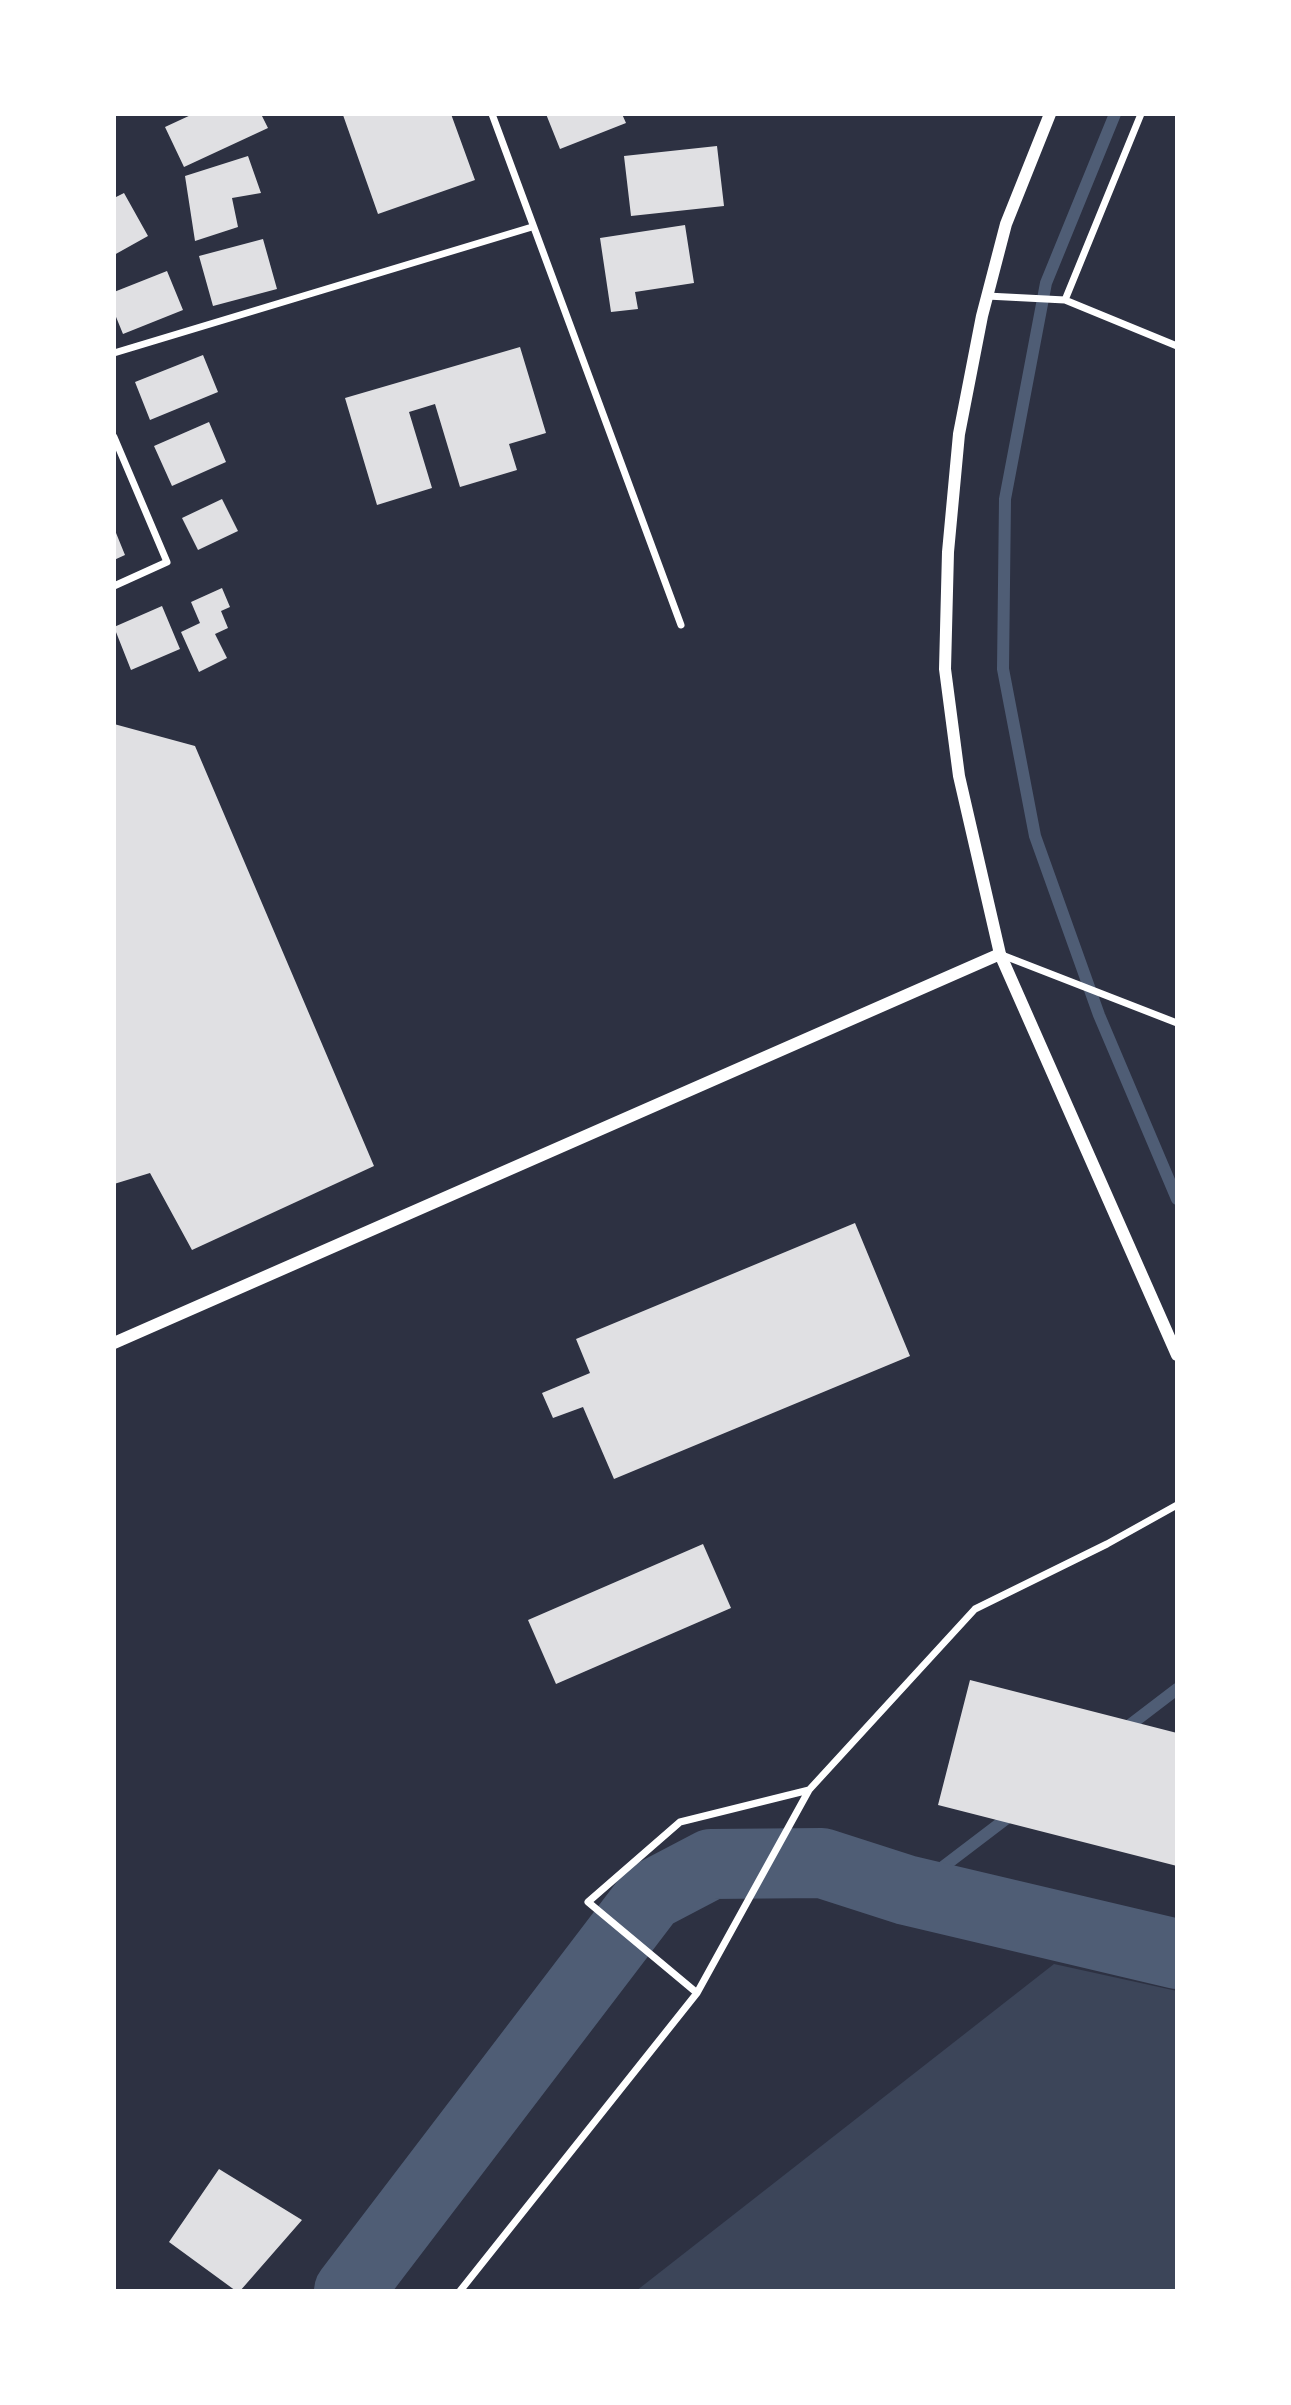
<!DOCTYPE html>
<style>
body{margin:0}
#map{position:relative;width:1291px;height:2405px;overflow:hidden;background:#2d3142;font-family:"Fira Sans",sans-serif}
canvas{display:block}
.frame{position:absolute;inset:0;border:116px solid #fff;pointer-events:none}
</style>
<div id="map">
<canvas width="1291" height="2405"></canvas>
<div class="frame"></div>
</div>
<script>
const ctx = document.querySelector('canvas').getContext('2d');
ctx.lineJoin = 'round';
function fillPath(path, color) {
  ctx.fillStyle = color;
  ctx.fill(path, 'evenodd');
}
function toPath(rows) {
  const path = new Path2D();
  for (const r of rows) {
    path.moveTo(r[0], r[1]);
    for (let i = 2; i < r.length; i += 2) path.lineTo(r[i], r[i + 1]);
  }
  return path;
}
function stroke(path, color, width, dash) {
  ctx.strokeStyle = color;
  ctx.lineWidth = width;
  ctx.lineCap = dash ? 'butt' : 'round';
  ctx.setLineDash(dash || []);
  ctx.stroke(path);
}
fillPath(toPath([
 [1054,1964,1177,1991,1177,2291,636,2291]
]), '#3c4559');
stroke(toPath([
 [1115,114,1046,283,1005,499,1003,669,1035,836,1099,1015,1177,1199],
 [1122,1731,1177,1689],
 [906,1890,927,1879,1015,1812]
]), '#4f5d75', 12);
stroke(toPath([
 [349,2291,650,1896,711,1864,822,1863,906,1890,1177,1954]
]), '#4f5d75', 70);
fillPath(toPath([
 [193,114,261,114,268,128,184,167,165,127],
 [451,114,475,180,378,214,343,115],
 [546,114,622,114,626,123,560,149],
 [717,146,724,206,631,216,624,156],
 [248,156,261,193,232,198,238,227,195,241,185,176],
 [124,193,148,236,114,255,114,198],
 [685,225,694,283,635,292,638,309,611,312,600,238],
 [263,239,277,289,213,306,199,256],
 [167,271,183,310,123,334,114,312,114,292],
 [520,347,546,433,509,444,517,470,460,487,435,404,409,412,432,488,377,505,345,398],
 [203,355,218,392,150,420,135,382],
 [209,422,226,462,172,486,154,446],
 [222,499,238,531,198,550,182,518],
 [114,528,125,555,114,560],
 [222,588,230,607,221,611,228,628,215,634,227,658,199,672,181,632,200,623,191,602],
 [162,606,180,649,131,670,114,627],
 [114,724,195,746,374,1166,192,1250,150,1173,114,1184],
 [855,1223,910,1356,614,1479,583,1407,553,1418,542,1393,590,1373,576,1339],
 [703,1544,731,1608,556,1684,528,1620],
 [970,1680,1177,1733,1177,1866,938,1805],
 [219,2169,302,2220,240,2291,236,2291,169,2242]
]), '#e0e0e3');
stroke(toPath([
 [492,114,681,625],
 [987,296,1065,300,1177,346],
 [1065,300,1141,114],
 [114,353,532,227],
 [114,437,167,562,114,586],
 [1002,955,1177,1023],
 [697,1993,588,1902,680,1822,809,1790,975,1609,1107,1544,1177,1505],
 [460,2291,697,1993,809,1790]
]), '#fff', 7);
stroke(toPath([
 [1050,114,1006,224,982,316,959,434,948,552,945,669,959,776,1000,954,1177,1355],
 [114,1343,1000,954]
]), '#fff', 12);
</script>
